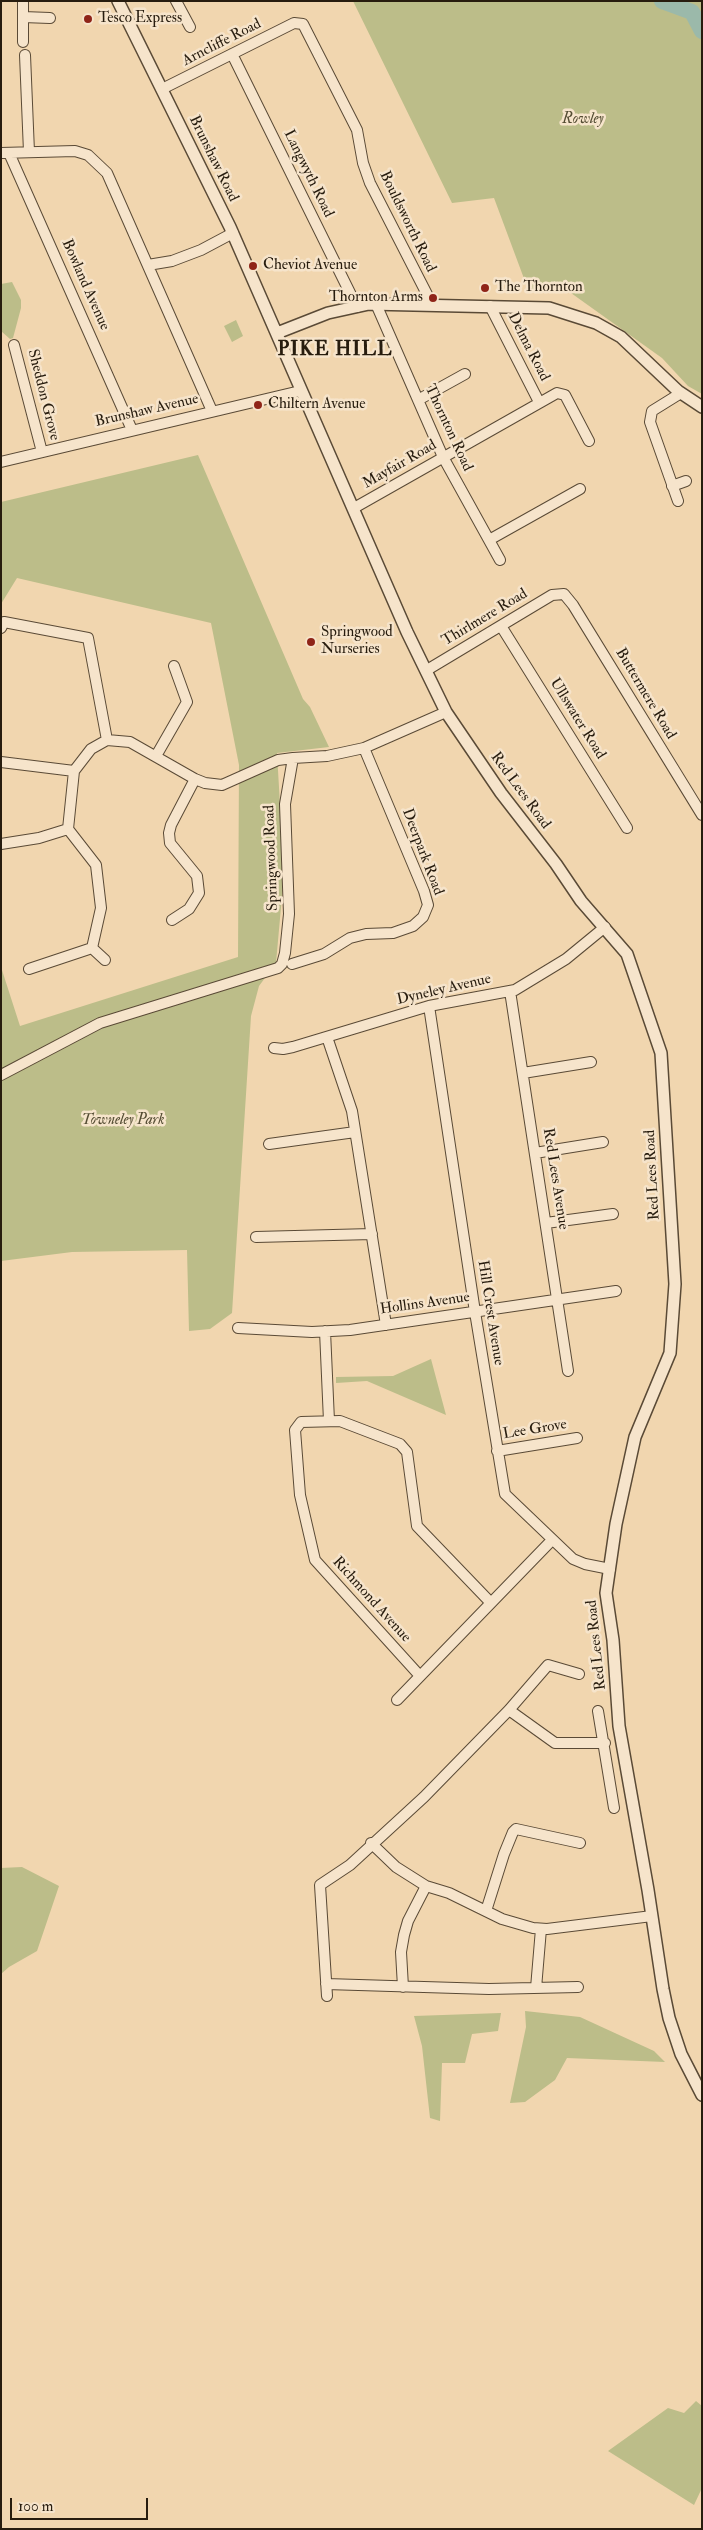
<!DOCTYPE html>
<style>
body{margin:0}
#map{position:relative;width:703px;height:2530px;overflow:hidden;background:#f1d6af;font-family:"IM FELL Double Pica",serif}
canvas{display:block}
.frame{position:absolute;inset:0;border:2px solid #271c0e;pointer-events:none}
.scale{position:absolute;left:10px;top:2498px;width:138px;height:22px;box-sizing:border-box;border:2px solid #271c0e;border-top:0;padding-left:6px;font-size:15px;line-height:18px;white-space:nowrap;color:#271c0e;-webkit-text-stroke:4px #f6e4cb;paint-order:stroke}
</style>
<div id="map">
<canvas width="703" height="2530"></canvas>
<div class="frame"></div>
<div class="scale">100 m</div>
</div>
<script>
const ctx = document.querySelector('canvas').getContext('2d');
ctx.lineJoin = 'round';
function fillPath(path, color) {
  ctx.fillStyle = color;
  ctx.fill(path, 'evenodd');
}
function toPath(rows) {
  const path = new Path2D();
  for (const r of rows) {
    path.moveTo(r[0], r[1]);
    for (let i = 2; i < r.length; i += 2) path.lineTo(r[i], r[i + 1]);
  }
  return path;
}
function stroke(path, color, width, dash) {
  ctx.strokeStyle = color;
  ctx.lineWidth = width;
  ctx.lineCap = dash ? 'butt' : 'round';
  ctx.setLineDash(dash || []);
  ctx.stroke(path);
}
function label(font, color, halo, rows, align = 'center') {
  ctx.font = font + ' "IM FELL Double Pica",serif';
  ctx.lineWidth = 5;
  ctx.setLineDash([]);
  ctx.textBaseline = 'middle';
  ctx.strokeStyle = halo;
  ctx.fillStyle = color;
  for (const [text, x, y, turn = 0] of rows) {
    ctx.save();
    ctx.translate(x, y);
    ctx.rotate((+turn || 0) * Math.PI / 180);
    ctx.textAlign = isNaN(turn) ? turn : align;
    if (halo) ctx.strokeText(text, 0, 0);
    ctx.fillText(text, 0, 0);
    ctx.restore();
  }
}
fillPath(toPath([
 [353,1,702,1,702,394,688,386,662,358,571,293,529,292,494,198,452,203],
 [12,282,21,300,21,308,13,338,10,339,1,331,1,284],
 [236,320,243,336,232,342,224,326],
 [198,455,303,699,310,707,329,747,277,753,284,874,276,963,259,986,251,1016,232,1313,210,1329,189,1331,187,1250,72,1252,1,1261,1,967,20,1026,238,957,239,765,211,623,17,578,1,604,1,502],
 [431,1359,446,1415,367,1381,336,1383,336,1377,393,1376],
 [22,1867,59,1886,37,1951,9,1967,1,1974,1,1868],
 [525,2011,580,2017,654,2051,665,2062,567,2058,555,2080,525,2102,510,2103,526,2027],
 [501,2013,498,2031,472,2034,465,2063,442,2063,440,2121,430,2118,422,2046,414,2016],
 [696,2401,702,2406,702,2488,694,2505,608,2451,668,2408,684,2413]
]), '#bcbd89');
stroke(toPath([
 [662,1,692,12,702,31]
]), '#9bb9aa', 16);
const minor = toPath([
 [176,1,190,27],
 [23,17,50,18],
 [23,42,23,1],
 [232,54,357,307],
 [25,55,29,152],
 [162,89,294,23,303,24,357,130,363,163,370,183,432,304],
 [1,153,75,151,88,155,107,173,212,411],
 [9,153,132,430],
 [148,265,172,261,201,250,233,233],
 [376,304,443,457,500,560],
 [490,306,539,402],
 [14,345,42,452],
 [418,400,465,374],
 [1,462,300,391],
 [672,486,686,481],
 [678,501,650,422,652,411,681,393],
 [354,508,557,393,565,395,589,441],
 [489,540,580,489],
 [501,626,627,828],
 [1,628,4,622,88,638,107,740],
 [427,670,552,595,564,594,573,605,702,815],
 [156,756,187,702,174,666],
 [1,762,74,771],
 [1,844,39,838,68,829],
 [172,920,189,909,199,893,197,876,170,843,169,833,171,825,195,779],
 [92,948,101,908,96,865,68,829,74,771,91,749,107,740,130,742,195,779,205,783,222,785,278,760,293,758],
 [92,948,105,960],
 [292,964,324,954,350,938,366,934,393,933,413,926,423,917,428,905,424,891,364,748],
 [29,969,92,948],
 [510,991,568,1371],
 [429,1006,475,1312,505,1494,573,1559,585,1564,610,1569],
 [327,1037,352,1111,386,1325],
 [274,1048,283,1049,293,1047,429,1006,515,990,566,959,605,927],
 [523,1073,591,1062],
 [1,1075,100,1023,278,968,282,964,285,953,289,914,285,804,293,758,327,756,364,748,446,712],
 [269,1144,355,1132],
 [535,1153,603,1142],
 [546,1223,613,1214],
 [256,1237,372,1234],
 [238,1328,312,1332,350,1330,616,1291],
 [325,1331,329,1421],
 [497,1451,577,1438],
 [420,1676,315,1560,300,1495,295,1430,301,1422,340,1421,400,1444,407,1452,417,1526,491,1603],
 [397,1700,552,1540],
 [509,1710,555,1743,605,1743],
 [598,1711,614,1808],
 [371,1843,396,1867,426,1886,449,1893,502,1919,533,1928,547,1929,652,1916],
 [486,1911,504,1854,513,1832,516,1829,580,1843],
 [326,1984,489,1989,578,1987],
 [403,1987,401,1952,404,1935,408,1921,426,1886],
 [536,1988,541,1929],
 [327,1996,320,1885,350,1865,424,1797,509,1710,548,1665,579,1674]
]);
const tertiary = toPath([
 [118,1,230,227,407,632,446,712,501,793,556,864,581,901,627,954,661,1053,675,1284,670,1353,635,1437,616,1524,606,1593,613,1640,619,1726,648,1890,663,1989,669,2018,681,2054,702,2095],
 [277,333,328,313,369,304,549,308,596,323,621,337,678,391,702,407]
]);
stroke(minor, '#5a4a36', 12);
stroke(tertiary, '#5a4a36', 14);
stroke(minor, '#f6e4cb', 10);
stroke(tertiary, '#f6e4cb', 11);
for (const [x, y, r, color] of [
 [88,19,5,"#8f2418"],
 [253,266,5,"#8f2418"],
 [485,288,5,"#8f2418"],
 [433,298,5,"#8f2418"],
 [258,405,5,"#8f2418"],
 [311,642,5,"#8f2418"]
]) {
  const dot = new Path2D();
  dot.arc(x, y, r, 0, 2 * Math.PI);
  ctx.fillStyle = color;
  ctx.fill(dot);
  stroke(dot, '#f6e4cb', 2);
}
label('15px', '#271c0e', '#f6e4cb', [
 ["Tesco Express",98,19],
 ["Cheviot Avenue",263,266],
 ["The Thornton",495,288],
 ["Thornton Arms",423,298,"right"],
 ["Chiltern Avenue",268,405],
 ["Springwood",321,633],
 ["Nurseries",321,650]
], 'left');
label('15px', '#271c0e', '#f6e4cb', [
 ["Arncliffe Road",222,43,-27],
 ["Brunshaw Road",213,159,64],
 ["Langwyth Road",308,174,64],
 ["Bouldsworth Road",407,222,64],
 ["Bowland Avenue",85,285,66],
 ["Delma Road",528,347,63],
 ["Sheddon Grove",43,395,76],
 ["Brunshaw Avenue",147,411,-13],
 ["Thornton Road",448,428,65],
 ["Mayfair Road",400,465,-30],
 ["Thirlmere Road",485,618,-31],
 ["Buttermere Road",645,694,59],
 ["Ullswater Road",577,719,58],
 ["Red Lees Road",520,791,54],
 ["Deerpark Road",422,852,69],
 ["Springwood Road",272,858,-92],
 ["Dyneley Avenue",444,990,-13],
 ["Red Lees Road",653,1175,-93],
 ["Red Lees Avenue",555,1179,81],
 ["Hollins Avenue",425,1304,-8],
 ["Hill Crest Avenue",490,1313,81],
 ["Lee Grove",535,1430,-9],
 ["Richmond Avenue",371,1600,48],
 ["Red Lees Road",597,1645,-96]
]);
label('italic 15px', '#544c33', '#f6e4cb', [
 ["Rowley",583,120],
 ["Towneley Park",123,1121]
]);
ctx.letterSpacing = '1px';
label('bold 20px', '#271c0e', '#f6e4cb', [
 ["PIKE HILL",335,351]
]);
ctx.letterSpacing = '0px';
</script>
